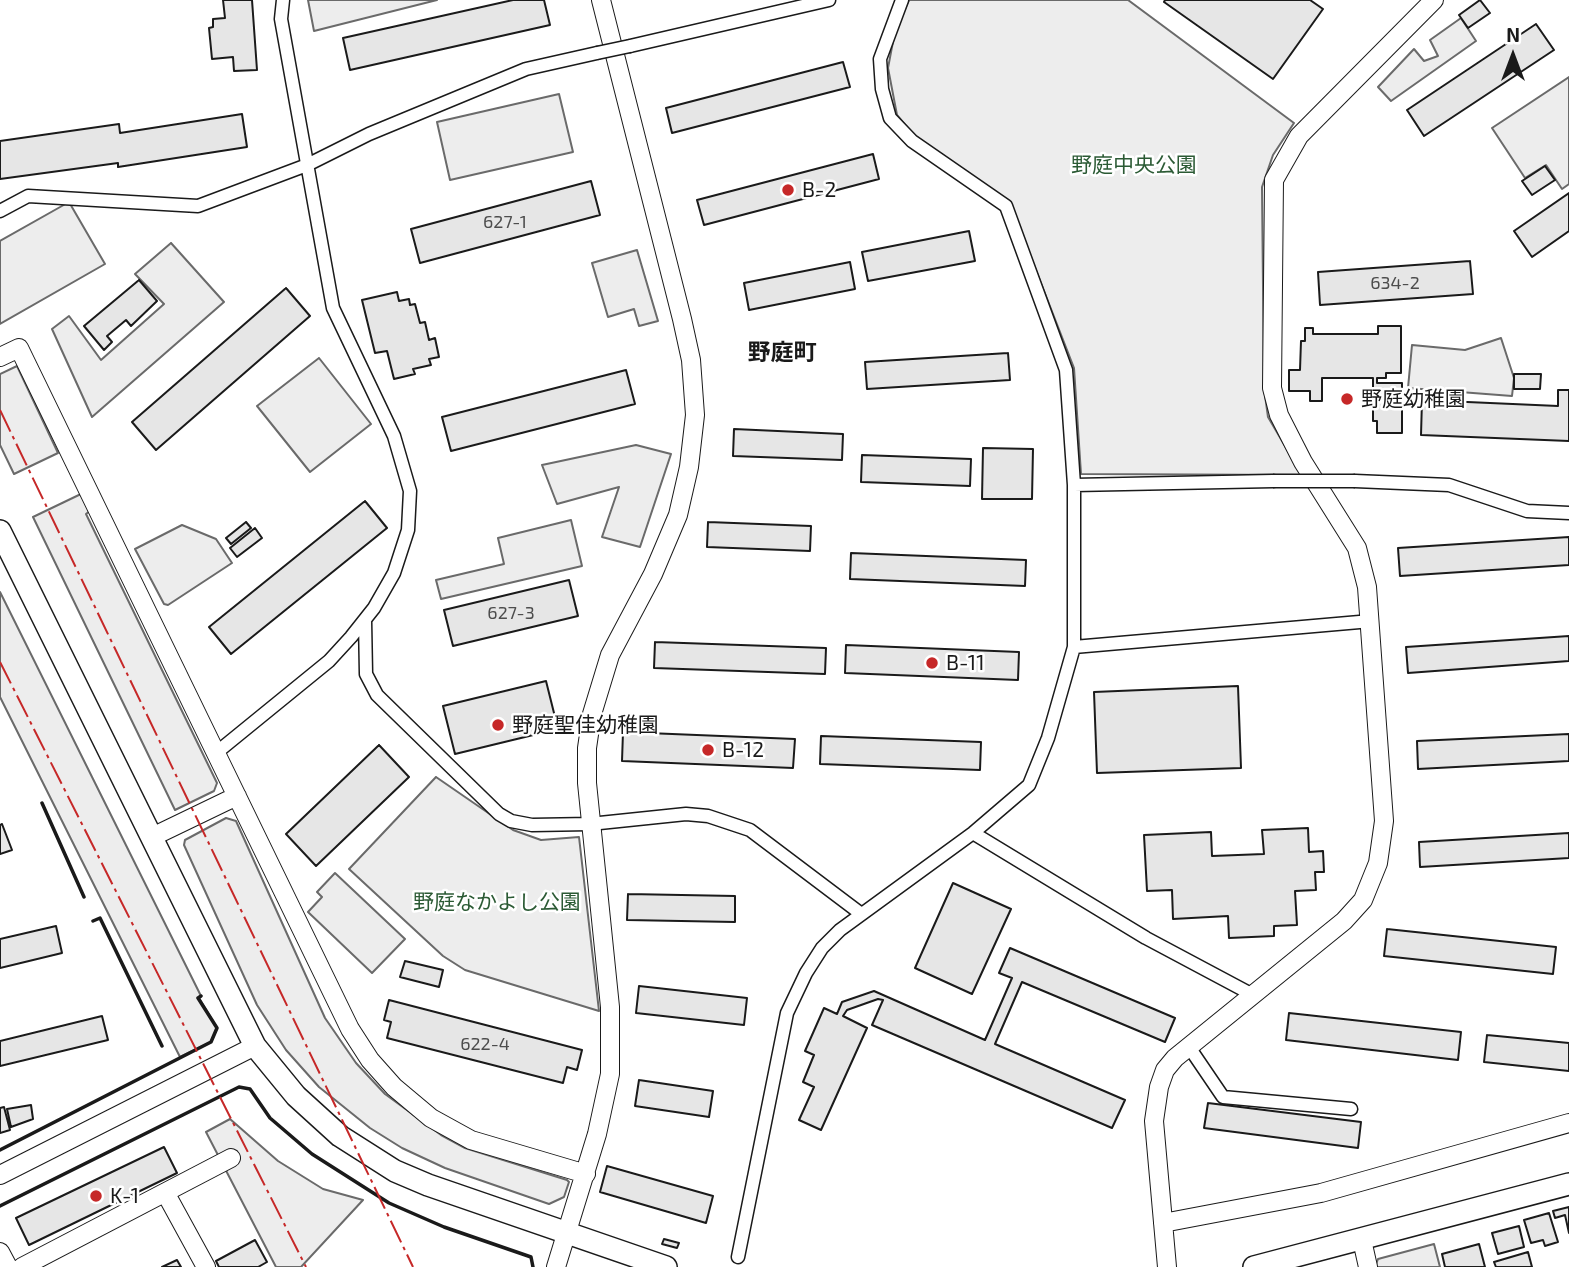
<!DOCTYPE html>
<meta charset="utf-8">
<style>
body{margin:0}
#map{position:relative;width:1569px;height:1267px;overflow:hidden;background:#fff;font-family:"Exo 2",sans-serif}
canvas{display:block}
.north{position:absolute;left:1478px;top:21px;width:70px;height:70px;-webkit-text-stroke:5px #fff;paint-order:stroke;rotate:0deg;font-size:19px;font-weight:700;line-height:28px;text-align:center;color:#1a1a1a}
.north::after{content:'';display:block;margin:auto;width:24px;height:32px;background:#1a1a1a;clip-path:polygon(50% 0,100% 100%,50% 72%,0 100%)}
</style>
<div id="map">
<canvas width="1569" height="1267"></canvas>
<div class="north">N</div>
</div>
<script>
const ctx = document.querySelector('canvas').getContext('2d');
ctx.lineJoin = 'round';
function fillPath(path, color) {
  ctx.fillStyle = color;
  ctx.fill(path, 'evenodd');
}
function toPath(rows) {
  const path = new Path2D();
  for (const r of rows) {
    path.moveTo(r[0], r[1]);
    for (let i = 2; i < r.length; i += 2) path.lineTo(r[i], r[i + 1]);
  }
  return path;
}
function stroke(path, color, width, dash) {
  ctx.strokeStyle = color;
  ctx.lineWidth = width;
  ctx.lineCap = dash ? 'butt' : 'round';
  ctx.setLineDash(dash || []);
  ctx.stroke(path);
}
function label(font, color, halo, rows, align = 'center') {
  ctx.font = font + ' "Exo 2","Noto Sans JP",sans-serif';
  ctx.lineWidth = 5;
  ctx.setLineDash([]);
  ctx.textBaseline = 'middle';
  ctx.strokeStyle = halo;
  ctx.fillStyle = color;
  for (const [text, x, y, turn = 0] of rows) {
    ctx.save();
    ctx.translate(x, y);
    ctx.rotate((+turn || 0) * Math.PI / 180);
    ctx.textAlign = isNaN(turn) ? turn : align;
    if (halo) ctx.strokeText(text, 0, 0);
    ctx.fillText(text, 0, 0);
    ctx.restore();
  }
}
const built = toPath([
 [308,0,437,0,314,31,308,0],
 [909,0,1128,0,1294,123,1273,155,1262,187,1264,388,1268,417,1302,475,1081,474,1074,368,1009,201,915,137,897,115,888,68,895,31,909,0],
 [1461,18,1476,41,1391,101,1378,87,1414,49,1424,61,1438,56,1430,40,1461,18],
 [1569,77,1569,184,1562,189,1546,165,1525,178,1492,128,1569,77],
 [559,94,573,152,450,180,437,122,559,94],
 [69,202,105,264,0,324,0,241,69,202],
 [171,243,224,302,92,417,52,329,69,316,101,360,164,304,135,274,171,243],
 [637,250,658,321,639,326,634,309,608,317,592,263,637,250],
 [1501,338,1514,378,1512,396,1408,388,1412,345,1465,350,1501,338],
 [319,358,371,424,310,472,257,406,319,358],
 [17,366,58,453,14,474,0,445,0,374,17,366],
 [636,445,671,454,640,547,602,537,619,487,557,504,542,465,636,445],
 [83,493,91,510,86,514,217,783,214,791,175,810,33,517,83,493],
 [571,520,582,566,441,599,436,580,504,564,498,538,571,520],
 [182,525,216,539,232,563,168,605,164,604,135,549,182,525],
 [0,592,201,996,199,998,217,1028,211,1042,180,1057,0,697,0,592],
 [436,777,513,830,541,840,579,837,599,1011,465,970,443,956,349,869,436,777],
 [226,818,236,821,325,1018,356,1063,385,1094,441,1135,465,1148,567,1180,569,1182,564,1197,549,1204,445,1168,402,1148,370,1128,319,1087,286,1050,257,1005,184,845,185,840,226,818],
 [335,873,405,939,372,973,308,912,322,897,317,892,335,873],
 [230,1119,278,1161,323,1189,363,1200,301,1267,276,1267,206,1132,230,1119],
 [1434,1244,1440,1267,1375,1267,1378,1259,1434,1244]
]);
fillPath(built, '#ededed');
stroke(built, '#6a6a6a', 2);
const building = toPath([
 [223,0,252,0,257,70,234,71,233,57,212,59,209,28,213,27,213,19,225,18,223,0],
 [513,0,544,0,550,25,350,70,343,38,513,0],
 [1165,0,1310,0,1323,9,1273,79,1164,2,1165,0],
 [1480,0,1490,13,1468,28,1459,15,1480,0],
 [1536,24,1554,50,1424,136,1407,110,1536,24],
 [843,62,850,87,672,133,666,108,843,62],
 [242,114,247,147,118,167,118,163,0,179,0,141,119,124,120,133,242,114],
 [873,154,879,179,704,225,697,200,873,154],
 [1545,166,1555,180,1532,195,1522,181,1545,166],
 [591,181,600,215,420,263,411,229,591,181],
 [1569,193,1569,231,1532,257,1514,231,1569,193],
 [969,231,975,261,868,281,862,252,969,231],
 [1470,261,1473,294,1320,305,1318,272,1470,261],
 [850,262,855,289,749,310,744,283,850,262],
 [139,280,157,301,131,326,126,320,107,336,112,342,104,350,84,326,139,280],
 [286,288,310,316,156,450,132,422,286,288],
 [397,292,399,301,409,299,410,305,415,304,420,323,425,322,429,340,435,338,439,357,429,359,431,365,413,369,415,374,394,379,387,351,375,353,362,300,397,292],
 [1378,326,1401,326,1401,373,1386,373,1386,378,1377,378,1377,383,1402,383,1402,433,1377,433,1377,421,1373,421,1373,378,1322,378,1322,401,1310,401,1310,391,1289,391,1289,370,1300,370,1301,341,1305,341,1305,328,1313,328,1313,334,1378,334,1378,326],
 [1008,353,1010,380,867,389,865,362,1008,353],
 [626,370,635,404,451,451,442,417,626,370],
 [1514,374,1541,374,1540,389,1514,389,1514,374],
 [1558,390,1569,390,1569,441,1421,435,1422,400,1558,406,1558,390],
 [734,429,843,434,842,460,733,456,734,429],
 [983,448,1033,449,1032,499,982,499,983,448],
 [862,455,971,459,970,486,861,482,862,455],
 [365,501,387,528,231,654,209,627,365,501],
 [246,522,251,528,231,544,226,538,246,522],
 [708,522,811,526,810,551,707,547,708,522],
 [255,528,262,538,237,557,230,548,255,528],
 [1569,537,1569,565,1400,576,1398,548,1569,537],
 [851,553,1026,560,1025,586,850,579,851,553],
 [569,580,578,616,453,646,444,610,569,580],
 [1569,636,1569,661,1408,673,1406,647,1569,636],
 [655,642,826,648,825,674,654,668,655,642],
 [846,645,1019,652,1018,680,845,673,846,645],
 [546,681,558,729,455,754,443,706,546,681],
 [1238,686,1241,768,1097,773,1094,692,1238,686],
 [623,732,795,739,793,768,622,761,623,732],
 [1569,734,1569,761,1418,769,1417,741,1569,734],
 [821,736,981,742,980,770,820,764,821,736],
 [379,745,409,777,316,866,286,834,379,745],
 [2,824,12,850,0,854,0,825,2,824],
 [1308,828,1309,852,1323,851,1324,872,1315,872,1316,890,1295,891,1297,925,1274,926,1274,936,1229,938,1228,916,1173,919,1172,890,1147,891,1144,835,1211,832,1212,856,1264,854,1262,830,1308,828],
 [1569,833,1569,858,1420,867,1419,842,1569,833],
 [953,883,1011,909,972,994,915,968,953,883],
 [628,894,735,896,735,922,627,920,628,894],
 [56,926,62,953,0,968,0,939,56,926],
 [1387,929,1556,947,1553,974,1384,956,1387,929],
 [1010,948,1175,1018,1165,1042,1022,982,995,1044,1125,1100,1112,1128,872,1025,883,1000,878,999,847,1010,843,1016,867,1028,821,1130,799,1120,814,1087,803,1082,814,1055,805,1051,824,1008,837,1014,842,1002,874,991,985,1040,1012,978,999,973,1010,948],
 [405,961,443,970,439,987,400,977,405,961],
 [639,986,747,998,744,1025,636,1013,639,986],
 [389,1000,582,1050,577,1070,567,1067,563,1083,387,1038,391,1022,384,1020,389,1000],
 [1289,1013,1461,1032,1458,1060,1286,1040,1289,1013],
 [102,1016,108,1040,0,1066,0,1041,102,1016],
 [1487,1035,1569,1043,1569,1071,1484,1062,1487,1035],
 [639,1080,713,1091,709,1117,635,1106,639,1080],
 [1208,1103,1361,1122,1358,1148,1204,1128,1208,1103],
 [31,1105,33,1119,11,1127,7,1109,31,1105],
 [4,1107,10,1130,0,1133,0,1108,4,1107],
 [164,1147,177,1173,29,1245,16,1218,164,1147],
 [607,1166,713,1196,706,1223,600,1192,607,1166],
 [1569,1207,1569,1233,1565,1215,1555,1218,1553,1211,1569,1207],
 [1549,1213,1558,1242,1545,1246,1543,1240,1531,1243,1524,1220,1549,1213],
 [1519,1226,1524,1247,1498,1254,1492,1233,1519,1226],
 [664,1239,679,1243,677,1248,662,1244,664,1239],
 [255,1240,267,1262,258,1267,219,1267,216,1261,255,1240],
 [1479,1244,1485,1267,1445,1267,1442,1254,1479,1244],
 [1528,1252,1532,1267,1496,1267,1494,1262,1528,1252],
 [177,1260,181,1267,162,1267,177,1260]
]);
fillPath(building, '#e6e6e6');
stroke(building, '#1a1a1a', 2);
const pedestrian = toPath([
 [902,0,880,59,882,89,890,118,912,141,1006,206,1066,370,1074,485],
 [630,46,829,0],
 [0,211,28,196,198,206,307,165,369,134,526,69,597,53],
 [1355,481,1449,485,1527,511,1569,513],
 [365,620,366,674,377,695,499,814,511,821,532,825,590,824,686,814,708,816,750,830,860,913],
 [1074,647,1371,621],
 [216,753,329,661,351,637,374,608,394,573,408,530,410,491,394,436,333,308,281,19,283,0],
 [973,833,1146,938,1253,995],
 [1189,1047,1223,1097,1351,1109],
 [738,1257,787,1013,806,973,822,948,840,930,973,833,1029,785,1048,738,1074,647,1074,485,1273,481]
]);
const minor = toPath([
 [0,357,19,348,350,1029,370,1060,394,1087,431,1118,471,1140,586,1174],
 [152,837,237,796],
 [0,1175,255,1046],
 [166,1194,206,1267],
 [1163,1223,1321,1193,1569,1123],
 [1362,1240,1368,1267],
 [0,1252,8,1267],
 [22,1267,231,1158],
 [556,1267,597,1134,610,1074,610,1007,587,783,587,748,592,714,610,655,653,574,678,515,689,467,695,415,691,360,682,319,601,0],
 [1167,1267,1154,1121,1159,1087,1165,1070,1175,1058,1344,921,1363,900,1378,863,1384,821,1367,587,1357,548,1303,462,1279,415,1272,388,1274,180,1299,136,1434,0]
]);
const tertiary = toPath([
 [0,531,255,1046,296,1096,340,1136,395,1171,428,1185,666,1267],
 [1254,1267,1569,1184]
]);
stroke(pedestrian, '#1a1a1a', 15);
stroke(minor, '#1a1a1a', 20);
stroke(tertiary, '#1a1a1a', 24);
stroke(pedestrian, '#fff', 12);
stroke(minor, '#fff', 18);
stroke(tertiary, '#fff', 21);
const pedestrianBridge = toPath([
 [597,53,630,46],
 [1273,481,1355,481]
]);
stroke(pedestrianBridge, '#1a1a1a', 15, []);
stroke(pedestrianBridge, '#fff', 12);
stroke(toPath([
 [42,803,84,897],
 [93,921,100,918,162,1046],
 [0,1150,211,1042,217,1028,198,998,201,996],
 [0,1206,239,1087,250,1089,270,1118,312,1154,389,1203,444,1227,531,1257,533,1267]
]), '#1a1a1a', 3.5);
stroke(toPath([
 [0,410,413,1267],
 [0,662,306,1267]
]), '#c62828', 2, [24, 5, 3.5, 5]);
for (const [x, y, r, color] of [
 [788,190,7,"#c62828"],
 [1347,399,7,"#c62828"],
 [932,663,7,"#c62828"],
 [498,725,7,"#c62828"],
 [708,750,7,"#c62828"],
 [96,1196,7,"#c62828"]
]) {
  const dot = new Path2D();
  dot.arc(x, y, r, 0, 2 * Math.PI);
  ctx.fillStyle = color;
  ctx.fill(dot);
  stroke(dot, '#fff', 2.5);
}
label('18px', '#4d4d4d', null, [
 ["627-1",505,222],
 ["634-2",1395,283],
 ["627-3",511,613],
 ["622-4",485,1044]
]);
label('21px', '#2b5a34', '#fff', [
 ["野庭中央公園",1134,165],
 ["野庭なかよし公園",497,902]
]);
label('21px', '#1a1a1a', '#fff', [
 ["B-2",802,190],
 ["野庭幼稚園",1361,399],
 ["B-11",946,663],
 ["野庭聖佳幼稚園",512,725],
 ["B-12",722,750],
 ["K-1",110,1196]
], 'left');
label('bold 23px', '#1a1a1a', '#fff', [
 ["野庭町",782,352]
]);
</script>
